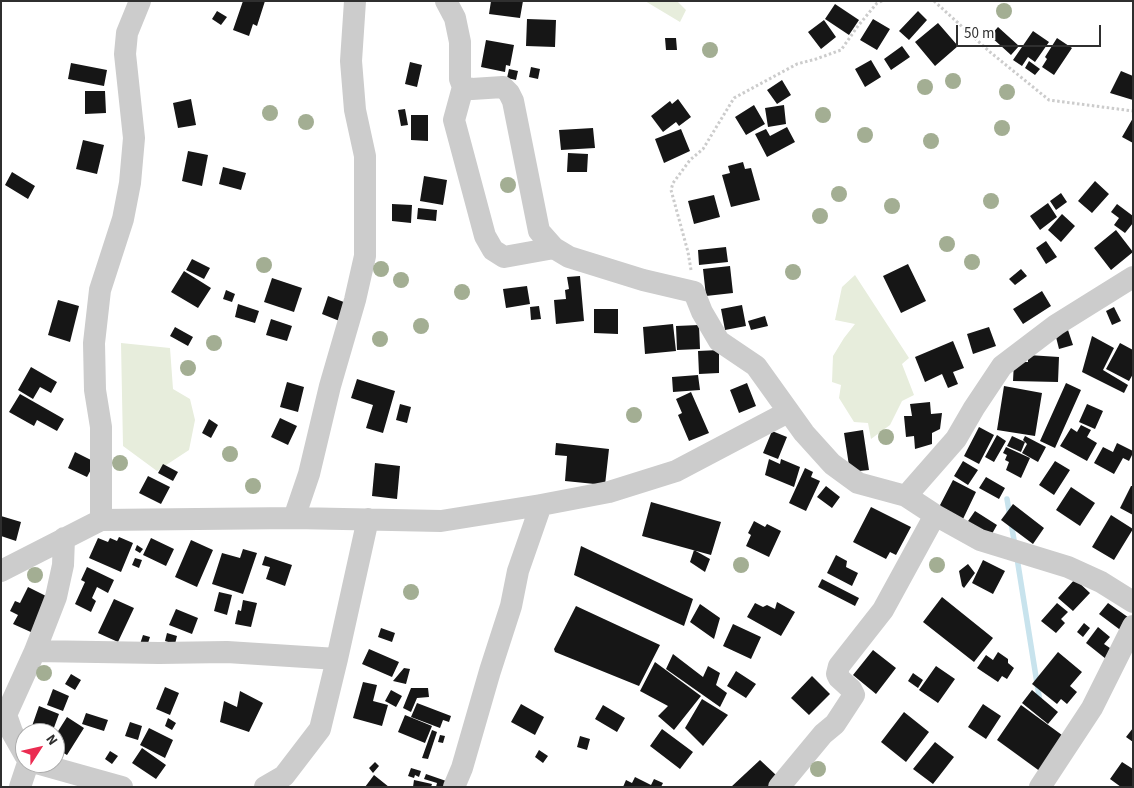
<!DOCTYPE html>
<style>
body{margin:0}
#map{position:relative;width:1134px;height:788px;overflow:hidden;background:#fff;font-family:"Source Sans 3",sans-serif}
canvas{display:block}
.frame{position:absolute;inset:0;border:2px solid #2f2f2f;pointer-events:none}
.north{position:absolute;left:15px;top:723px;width:50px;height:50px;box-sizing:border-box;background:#fff;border:1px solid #acacac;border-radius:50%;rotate:55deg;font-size:14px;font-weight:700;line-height:20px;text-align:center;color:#2f2f2f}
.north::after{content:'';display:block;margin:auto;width:18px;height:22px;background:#eb2c51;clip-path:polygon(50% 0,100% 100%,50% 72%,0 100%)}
.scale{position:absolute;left:956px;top:25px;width:145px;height:22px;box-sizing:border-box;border:2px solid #2f2f2f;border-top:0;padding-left:6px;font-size:15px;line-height:18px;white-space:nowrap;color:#2f2f2f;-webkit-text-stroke:4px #fff;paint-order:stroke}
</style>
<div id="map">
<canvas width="1134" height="788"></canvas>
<div class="frame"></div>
<div class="north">N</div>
<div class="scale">50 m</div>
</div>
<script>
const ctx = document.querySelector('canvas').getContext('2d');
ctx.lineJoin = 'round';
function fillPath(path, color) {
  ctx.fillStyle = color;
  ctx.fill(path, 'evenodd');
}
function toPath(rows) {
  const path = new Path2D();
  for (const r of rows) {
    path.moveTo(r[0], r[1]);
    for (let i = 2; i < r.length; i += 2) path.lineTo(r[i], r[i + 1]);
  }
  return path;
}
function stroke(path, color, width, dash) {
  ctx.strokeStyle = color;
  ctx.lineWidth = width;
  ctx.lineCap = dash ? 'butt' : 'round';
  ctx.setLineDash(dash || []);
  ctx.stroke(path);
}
fillPath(toPath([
 [645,1,677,1,686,10,680,22],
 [855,275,909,358,902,364,914,395,902,401,890,425,871,439,868,423,854,422,839,398,841,385,832,382,833,356,844,338,855,324,835,320,842,287],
 [121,343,170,348,173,389,190,399,195,420,189,450,157,471,123,446]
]), '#e7eddc');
stroke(toPath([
 [1007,499,1015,546],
 [1017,558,1040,702]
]), '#c8e3ed', 5.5);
fillPath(toPath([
 [243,1,265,1,257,26,253,24,249,36,233,30],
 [491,1,523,1,520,18,489,14],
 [835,4,859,20,849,35,825,19],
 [217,11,227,17,221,25,212,19],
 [918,11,927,20,909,40,899,31],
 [527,19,556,20,555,47,526,46],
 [873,19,890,29,877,50,860,40],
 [824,20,836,37,821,49,808,32],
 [938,23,958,46,935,66,915,42],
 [998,27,1019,46,1011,55,990,36],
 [1033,31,1049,42,1035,62,1028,57,1022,66,1013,60],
 [665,38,676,38,677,50,666,50],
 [1057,38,1072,48,1054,75,1042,67,1047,59,1045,57],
 [486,40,514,45,510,66,506,65,505,72,481,67],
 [902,46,910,57,891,70,884,59],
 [871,60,881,77,865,87,855,69],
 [1029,61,1040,69,1035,75,1025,68],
 [410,62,422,65,417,87,405,84],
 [71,63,107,70,104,86,68,79],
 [531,67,540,69,538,79,529,77],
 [509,69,518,71,516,80,507,78],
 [1121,71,1133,76,1133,100,1110,93],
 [782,80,791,95,777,104,767,90],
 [85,91,105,91,106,113,85,114],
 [191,99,196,125,178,128,173,103],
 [678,99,691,117,679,126,676,122,663,132,651,116,670,101,672,104],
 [754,105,765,124,746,135,735,117],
 [784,105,786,124,768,127,765,108],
 [405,109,408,125,401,126,398,110],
 [411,115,428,115,428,141,411,140],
 [1133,118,1133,143,1122,137],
 [787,127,795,142,767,157,755,134,766,129,770,136],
 [593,128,595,148,561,150,559,130],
 [681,129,690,151,664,163,655,139],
 [83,140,104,145,97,174,76,169],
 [188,151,208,155,202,186,182,181],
 [568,153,588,154,587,172,567,172],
 [743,162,745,169,751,168,760,200,731,207,722,175,730,173,728,166],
 [223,167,246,173,241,190,219,184],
 [12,172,35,186,28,199,5,185],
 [424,176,447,180,443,205,420,201],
 [1095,181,1109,194,1092,213,1078,201],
 [1061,193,1067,202,1056,210,1050,201],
 [714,195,720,217,694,224,688,201],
 [1048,203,1057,217,1040,230,1030,216],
 [392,204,412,205,411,223,392,221],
 [1117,204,1133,216,1133,223,1125,233,1114,225,1119,218,1111,212],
 [418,208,437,210,436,221,417,219],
 [1062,214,1075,226,1061,242,1048,230],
 [1116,230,1133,252,1111,270,1094,248],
 [1046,241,1057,257,1046,264,1036,248],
 [726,247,728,262,699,265,698,250],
 [192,259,210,268,204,279,186,270],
 [908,264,926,301,901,313,883,276],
 [730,266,733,293,706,296,703,269],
 [1021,269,1027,276,1015,285,1009,279],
 [184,271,211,288,198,308,171,292],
 [580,276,584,321,556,324,554,300,566,299,565,290,569,289,567,277],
 [272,278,302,288,294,312,264,302],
 [527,286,530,304,506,308,503,289],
 [226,290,235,294,232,302,223,299],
 [1042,291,1051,306,1023,324,1013,309],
 [328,296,349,304,342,322,322,314],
 [58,300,79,306,70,342,48,335],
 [238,304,259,311,255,323,235,317],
 [742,305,746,326,725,330,721,309],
 [539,306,541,319,531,320,530,307],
 [1114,307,1121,321,1112,325,1106,311],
 [594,309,618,309,618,334,594,333],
 [765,316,768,326,751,330,748,321],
 [271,319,292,326,287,341,266,335],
 [673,324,676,351,645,354,643,327],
 [699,325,700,349,677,350,676,326],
 [175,327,193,337,188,346,170,336],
 [989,327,996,346,973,354,967,334],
 [1068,330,1073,345,1059,349,1055,333],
 [1092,336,1114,348,1103,370,1128,385,1124,393,1082,372],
 [953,341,964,368,953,372,958,384,948,388,942,374,925,382,915,357],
 [1120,343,1133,350,1133,374,1129,381,1106,369],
 [719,350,719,373,699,374,698,351],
 [1028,355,1059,357,1058,382,1013,381,1014,362,1028,362],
 [31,367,57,382,51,393,40,387,33,399,18,390],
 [698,375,700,390,673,392,672,377],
 [357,379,395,391,383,433,366,428,373,405,351,398],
 [287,382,304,387,298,412,280,407],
 [747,383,756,406,739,413,730,390],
 [1066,383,1081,390,1055,448,1040,441],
 [1004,386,1042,393,1035,436,997,430],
 [691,392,709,433,689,441,678,415,682,413,676,399],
 [20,394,64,419,57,431,37,420,34,426,9,412],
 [930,402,931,414,942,413,940,429,932,433,932,444,915,449,914,436,906,437,904,416,912,416,910,404],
 [400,404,411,407,407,423,396,420],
 [1087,404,1103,411,1095,429,1079,422],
 [280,418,297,426,288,445,271,437],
 [209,419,218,425,211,438,202,433],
 [1081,425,1091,430,1087,437,1097,443,1087,461,1060,446,1071,428,1077,432],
 [979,427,994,435,979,464,964,456],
 [863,430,869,470,850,472,844,433],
 [772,431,787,437,778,459,763,453],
 [997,435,1006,441,994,462,985,457],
 [1012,436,1025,442,1023,440,1025,436,1046,447,1038,462,1022,453,1027,444,1025,442,1021,452,1007,446],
 [556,443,609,449,605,485,565,481,567,456,555,455],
 [1117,443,1133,451,1133,453,1129,461,1123,458,1114,474,1094,463,1103,447,1113,452],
 [1006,447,1030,458,1021,478,1006,470,1009,462,1005,460,1007,455,1003,453],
 [75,452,95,462,87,477,68,468],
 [769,459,780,464,781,459,800,467,794,487,765,475],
 [963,461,978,470,968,485,954,476],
 [1055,461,1070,470,1054,495,1039,485],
 [375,463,400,466,397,499,372,496],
 [163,464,178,472,173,481,158,473],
 [805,468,813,472,811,477,820,481,806,511,789,503],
 [148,476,170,487,161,504,139,493],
 [986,477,1005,488,999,499,979,488],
 [953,480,976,492,963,519,939,507],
 [826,486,840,497,832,508,817,497],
 [1131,486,1133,486,1133,515,1120,508],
 [1071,487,1095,503,1080,526,1056,510],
 [651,502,721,522,711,555,642,536],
 [1013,504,1044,528,1033,544,1001,520],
 [871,507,911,527,896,555,890,552,886,559,853,542],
 [975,511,997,525,989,539,966,524],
 [1111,515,1133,529,1114,560,1092,547],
 [1,516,21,522,16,541,1,536],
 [754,521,765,527,767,524,781,531,769,557,746,546,751,535,748,533],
 [119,537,133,543,121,572,89,558,98,538,108,542,110,538,117,541],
 [151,538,174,549,166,566,143,555],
 [191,540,213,550,197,587,175,577],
 [137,545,143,549,140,553,135,550],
 [581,546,693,599,684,626,574,575],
 [243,549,257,553,243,594,212,584,222,553,240,558],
 [694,550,710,559,705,572,690,562],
 [836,555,847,561,846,567,858,573,852,586,827,573],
 [265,556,292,565,285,586,266,579,270,567,262,565],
 [135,558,142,560,139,568,132,565],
 [983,560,1005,571,993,594,972,583],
 [968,564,975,573,964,588,962,586,959,571],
 [87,567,114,580,108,593,97,587,92,598,96,601,91,612,75,604,85,582,81,580],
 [822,579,859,598,855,606,818,587],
 [1075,579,1090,593,1073,611,1058,598],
 [28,587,50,598,33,633,13,624,18,615,10,611,15,601,20,603],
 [219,592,232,595,227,615,214,611],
 [942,597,993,638,974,662,923,622],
 [114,599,134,608,118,642,98,633],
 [243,600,257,603,251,627,235,624,238,610,241,611],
 [777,602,795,612,781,636,747,617,755,603,763,607,767,605,775,609],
 [1057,603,1068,612,1061,619,1065,623,1056,633,1041,621],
 [1108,603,1132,620,1123,632,1099,614],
 [700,604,720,618,714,639,690,622],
 [576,606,660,645,639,686,555,652,554,649],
 [176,609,198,618,192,634,169,625],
 [1084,623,1090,628,1083,637,1077,632],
 [733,624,761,637,751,659,723,646],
 [1098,627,1110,637,1104,644,1113,650,1106,659,1086,643],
 [381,628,395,633,392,642,378,637],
 [167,633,177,636,175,644,165,641],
 [143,635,150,637,146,649,139,647],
 [369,649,399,662,392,677,362,664],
 [873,650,896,668,876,694,853,675],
 [998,652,1008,659,1008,663,1014,668,1007,679,1002,676,998,682,977,668,986,655,993,660],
 [1058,652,1082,672,1070,686,1077,692,1067,704,1061,699,1057,704,1032,684],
 [673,654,703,677,708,666,720,673,716,685,727,693,720,707,666,669],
 [655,662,701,696,674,730,658,716,668,706,640,691],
 [936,666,955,679,938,703,919,690],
 [404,668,410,669,406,684,393,681],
 [736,671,756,684,746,698,727,686],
 [913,673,923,680,918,688,908,681],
 [71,674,81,680,75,690,65,684],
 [812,676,830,694,809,715,791,698],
 [363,682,377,685,373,701,388,705,382,726,353,718],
 [165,687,179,693,170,715,156,709],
 [411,688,428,688,429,697,417,698,411,712,403,708],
 [53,689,69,696,63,711,47,705],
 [391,690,402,696,396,707,385,701],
 [1032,690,1058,712,1048,724,1022,703],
 [240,691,263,703,249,732,220,722,224,701,237,707],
 [702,699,728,715,703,746,685,728],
 [417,703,451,716,449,722,443,720,440,728,411,717],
 [521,704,544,717,535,735,511,722],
 [983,704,1001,716,986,739,968,727],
 [603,705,625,718,617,732,595,719],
 [1021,705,1066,738,1041,772,997,740],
 [39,706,59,714,52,733,42,733,31,729],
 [904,712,929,732,906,762,881,742],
 [86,713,108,720,104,731,82,724],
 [405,715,432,726,425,743,398,732],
 [67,717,84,728,67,755,55,748,55,736],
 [168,718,176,723,172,730,165,726],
 [130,722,142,726,138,740,125,736],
 [149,728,173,740,165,758,140,745],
 [1133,728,1133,742,1126,737],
 [662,729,693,752,680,769,650,746],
 [432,730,437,732,428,759,422,758],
 [440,735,445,736,443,743,438,742],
 [580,736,590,739,587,750,577,747],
 [935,742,954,757,933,784,913,769],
 [142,748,166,765,156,779,132,763],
 [539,750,548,756,543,763,535,757],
 [110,751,118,756,112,764,105,759],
 [760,760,776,775,776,787,731,787],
 [375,762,379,766,373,773,369,768],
 [1122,762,1133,769,1133,787,1121,787,1110,779],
 [411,768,421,771,419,777,415,775,414,778,408,776],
 [426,774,449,782,447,787,436,787,437,783,424,779],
 [374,775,389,787,365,787],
 [635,777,651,785,654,779,663,783,661,787,623,787,626,780,632,783],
 [414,780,432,784,431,787,413,787]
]), '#161616');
stroke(toPath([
 [934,1,990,52,1049,100,1133,111],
 [691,270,688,252,671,190,673,183,690,160,703,149,734,98,797,64,816,59,841,50,858,26,877,3,882,1]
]), '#ccc', 3, [2.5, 2.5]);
stroke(toPath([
 [446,1,455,18,460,42,460,79,463,87,472,89,503,87,509,93,513,101,539,231,554,248,569,257,643,280,694,292,702,312,719,341,756,366,804,433,832,464,858,483,906,496,956,439,974,408,1002,366,1056,325,1133,277],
 [463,87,454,120,485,236,493,250,504,257,554,248],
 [935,515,980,540,1068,567,1101,582,1133,602],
 [294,518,309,474,330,386,355,300,365,256,365,156,355,110,351,61,355,1],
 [101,520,101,427,95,390,94,343,100,290,123,219,130,183,134,138,125,54,127,33,140,1],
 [1,571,101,520,294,518,441,521,541,505,609,492,676,471,788,412],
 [35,651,159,653,227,652,337,659],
 [25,755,12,732,6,715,35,651,56,597,63,565,64,538],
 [36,763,122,787],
 [20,787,28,763],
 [265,787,284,776,320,729,337,659,368,519],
 [454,787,462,768,490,671,511,606,518,571,541,505],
 [779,787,823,734,835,724,854,695,851,689,839,678,837,674,839,666,883,610,935,515,906,496],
 [1040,787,1092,708,1133,626]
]), '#ccc', 22);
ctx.fillStyle = '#a3ae93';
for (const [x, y] of [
 [1004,11],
 [710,50],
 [953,81],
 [925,87],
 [1007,92],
 [270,113],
 [823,115],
 [306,122],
 [1002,128],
 [865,135],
 [931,141],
 [508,185],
 [839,194],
 [991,201],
 [892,206],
 [820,216],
 [947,244],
 [972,262],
 [264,265],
 [381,269],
 [793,272],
 [401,280],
 [462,292],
 [421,326],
 [380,339],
 [214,343],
 [188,368],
 [634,415],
 [886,437],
 [230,454],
 [120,463],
 [253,486],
 [741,565],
 [937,565],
 [35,575],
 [411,592],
 [44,673],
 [818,769]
]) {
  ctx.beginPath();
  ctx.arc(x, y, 8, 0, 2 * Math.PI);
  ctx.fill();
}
</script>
